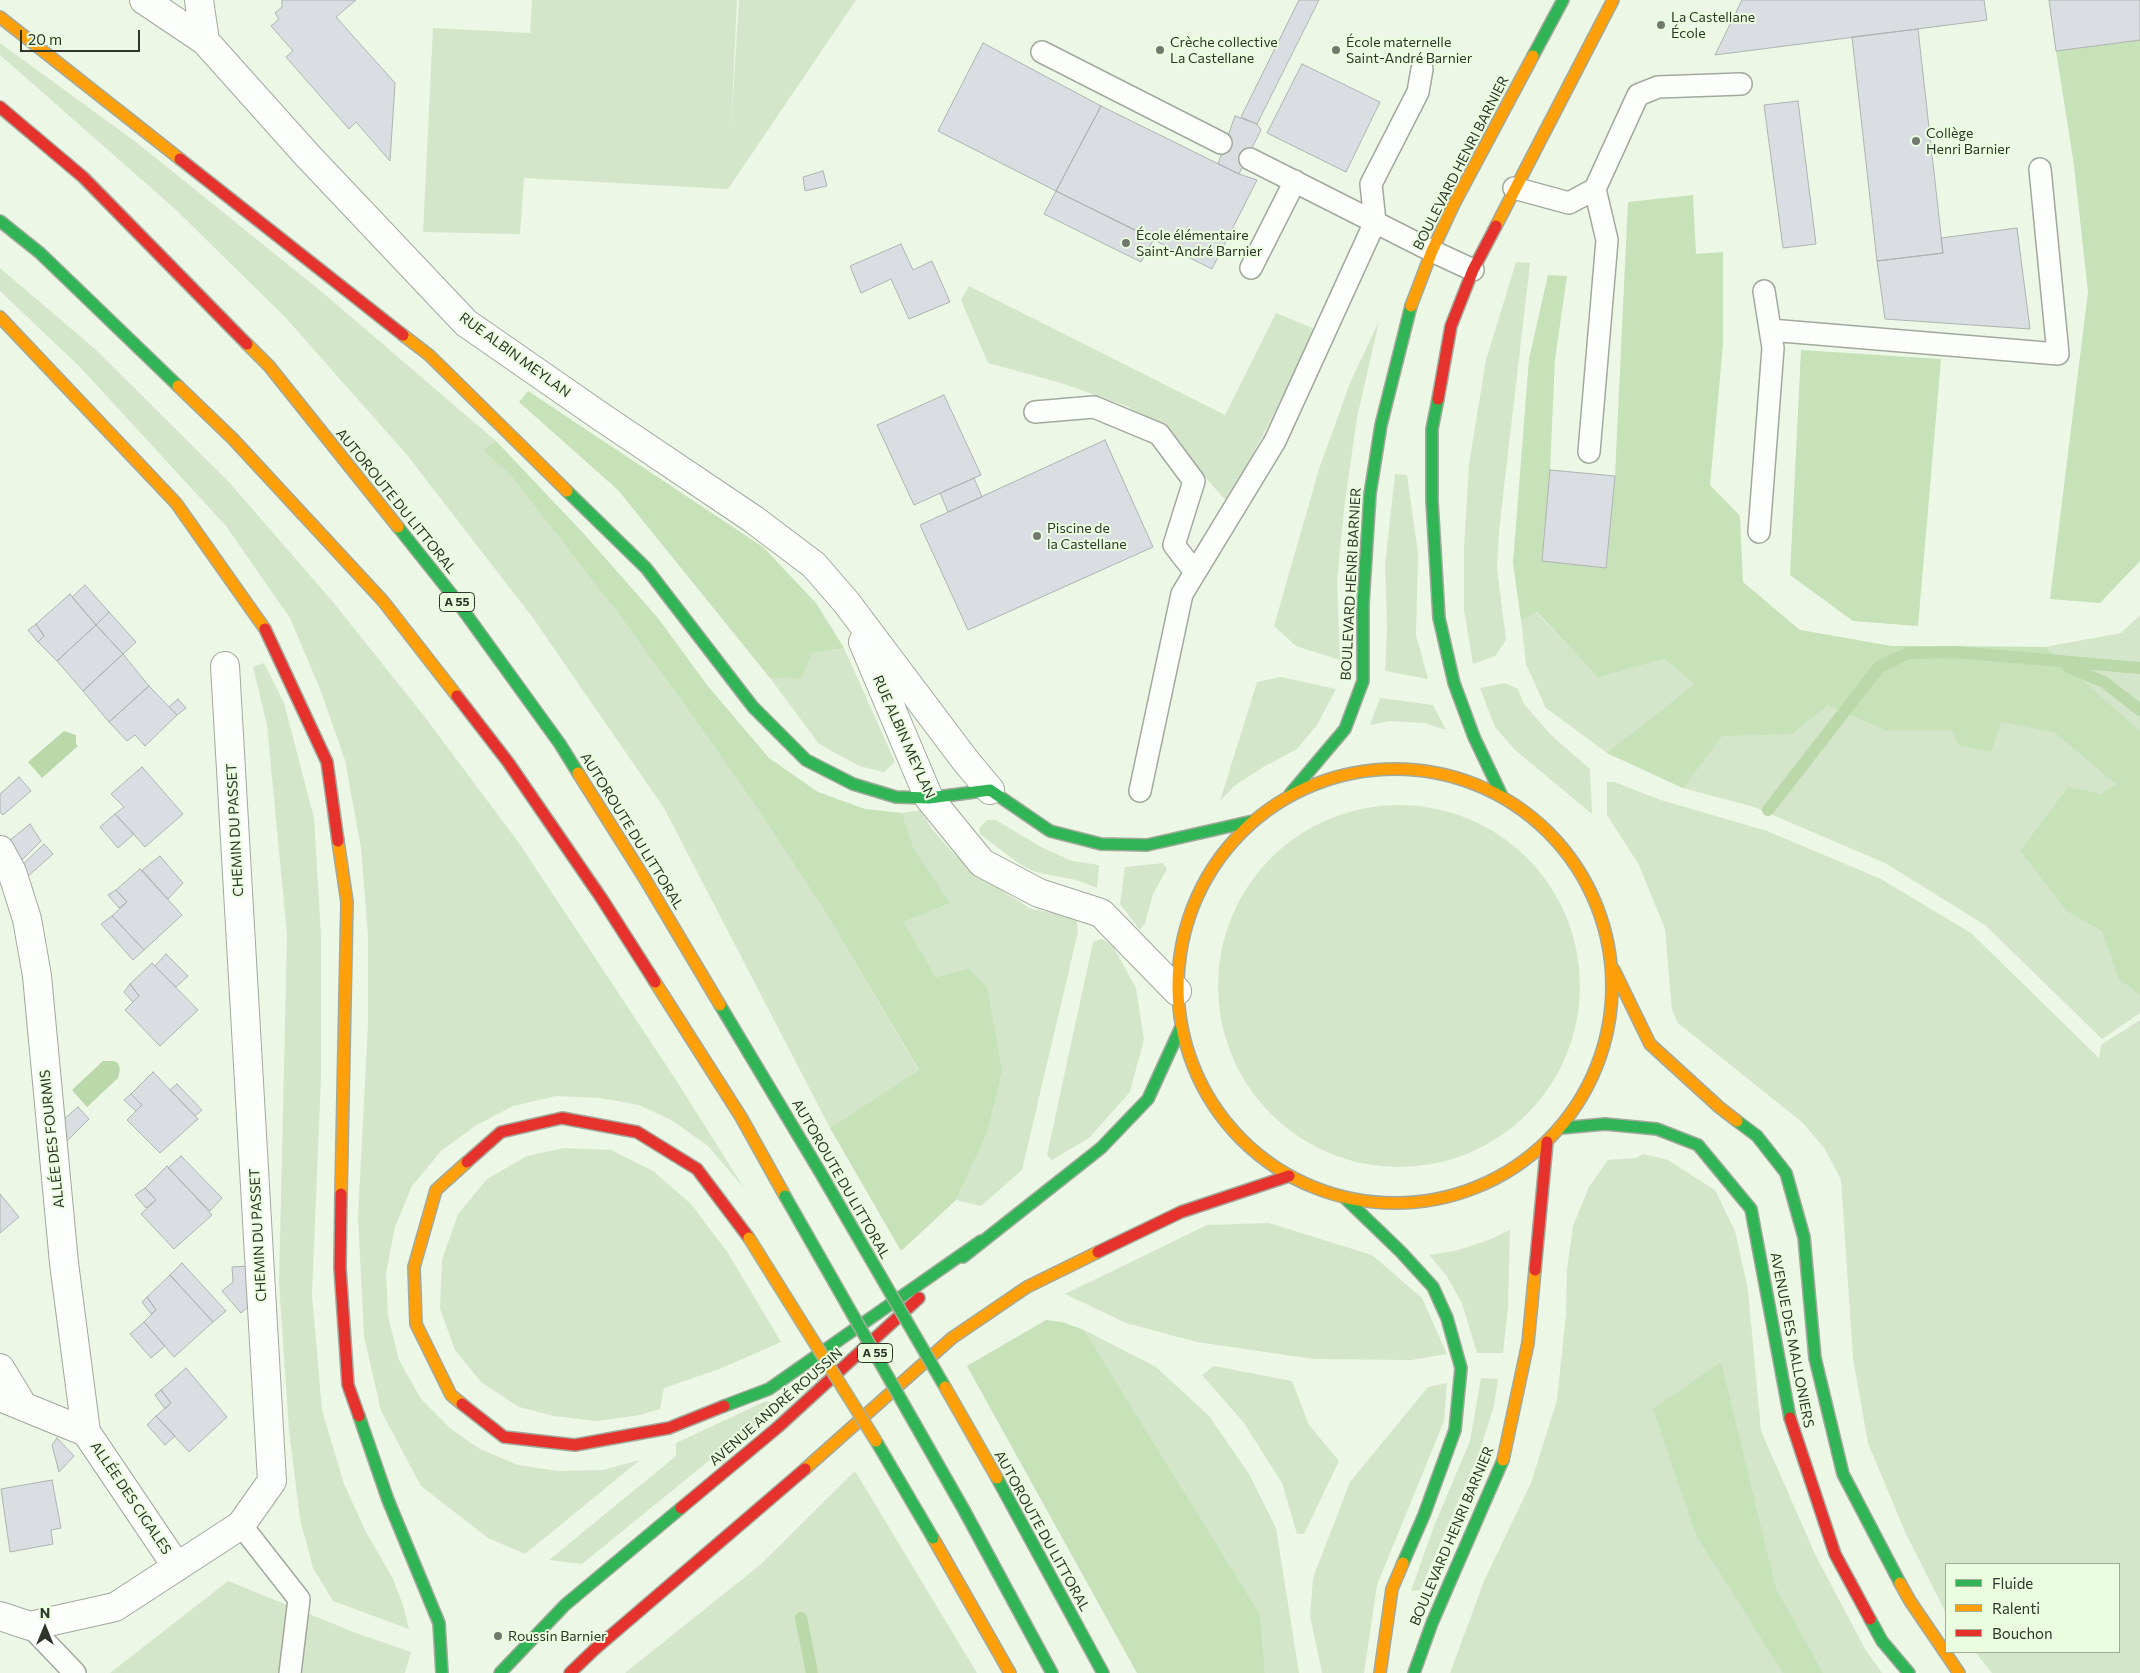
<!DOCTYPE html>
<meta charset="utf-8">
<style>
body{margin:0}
#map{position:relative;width:2140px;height:1673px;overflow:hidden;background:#ecf7e6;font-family:Commissioner,sans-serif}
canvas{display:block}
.legend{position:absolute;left:1945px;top:1563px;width:175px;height:90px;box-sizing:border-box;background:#eafedf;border:1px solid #9fae97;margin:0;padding:6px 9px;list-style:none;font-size:15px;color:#2e352a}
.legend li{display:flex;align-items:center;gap:10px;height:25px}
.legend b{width:25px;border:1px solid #9fae97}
.north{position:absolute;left:20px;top:1603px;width:50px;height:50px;-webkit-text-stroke:4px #eafedf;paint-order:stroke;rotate:0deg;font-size:14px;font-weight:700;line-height:20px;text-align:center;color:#2e352a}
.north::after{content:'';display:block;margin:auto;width:18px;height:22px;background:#2e352a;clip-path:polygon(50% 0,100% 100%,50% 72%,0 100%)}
.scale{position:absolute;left:20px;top:30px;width:120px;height:22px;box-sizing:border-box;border:2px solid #2e352a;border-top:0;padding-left:6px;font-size:15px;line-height:18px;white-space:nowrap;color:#2e352a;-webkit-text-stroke:4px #eafedf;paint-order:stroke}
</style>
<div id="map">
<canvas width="2140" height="1673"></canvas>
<ul class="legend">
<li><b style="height:6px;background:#30b455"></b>Fluide</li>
<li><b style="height:6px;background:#ff9f0a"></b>Ralenti</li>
<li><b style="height:6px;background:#e5322d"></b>Bouchon</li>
</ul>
<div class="north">N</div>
<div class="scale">20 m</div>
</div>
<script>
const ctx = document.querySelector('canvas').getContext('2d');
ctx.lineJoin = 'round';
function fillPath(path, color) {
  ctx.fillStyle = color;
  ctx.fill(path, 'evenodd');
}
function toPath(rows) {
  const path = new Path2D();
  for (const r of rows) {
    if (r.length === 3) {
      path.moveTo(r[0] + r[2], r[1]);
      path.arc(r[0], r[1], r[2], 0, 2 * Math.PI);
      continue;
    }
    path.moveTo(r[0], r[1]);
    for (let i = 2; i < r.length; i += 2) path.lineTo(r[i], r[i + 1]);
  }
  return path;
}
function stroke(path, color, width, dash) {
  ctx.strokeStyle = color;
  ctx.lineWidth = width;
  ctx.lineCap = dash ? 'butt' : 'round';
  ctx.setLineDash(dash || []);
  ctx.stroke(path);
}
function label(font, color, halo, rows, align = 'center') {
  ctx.font = font + ' Commissioner,sans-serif';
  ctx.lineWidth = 4;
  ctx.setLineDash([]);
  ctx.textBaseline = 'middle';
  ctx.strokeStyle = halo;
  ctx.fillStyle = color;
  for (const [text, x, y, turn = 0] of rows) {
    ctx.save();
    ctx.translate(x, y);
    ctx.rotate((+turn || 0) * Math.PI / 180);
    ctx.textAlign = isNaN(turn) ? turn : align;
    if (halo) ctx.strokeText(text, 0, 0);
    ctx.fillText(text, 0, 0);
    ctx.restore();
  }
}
fillPath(toPath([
 [532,0,737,0,731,129,739,0,856,0,728,189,524,178,520,234,423,232,433,28,530,33],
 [0,43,136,142,322,292,496,441,483,450,511,476,620,616,699,725,761,814,824,910,919,1071,830,1128,664,808,533,618,407,455,285,317,174,208,0,55],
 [1516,262,1530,263,1499,531,1497,568,1506,640,1495,656,1473,664,1464,610,1464,548,1469,464,1486,360],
 [0,268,95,349,228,481,333,602,424,716,519,843,676,1080,744,1188,708,1146,673,1121,639,1105,600,1098,556,1096,513,1106,475,1126,441,1151,412,1186,395,1227,386,1273,388,1316,399,1360,421,1399,451,1429,480,1449,518,1465,557,1471,603,1470,640,1460,525,1554,488,1538,421,1486,381,1411,364,1336,358,1217,368,1024,368,936,361,848,345,760,320,689,290,618,226,526,80,367,0,291],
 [969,286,1225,415,1276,313,1317,330,1228,503,1183,452,1129,407,1061,383,988,363,961,300],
 [1379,321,1357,418,1345,501,1337,581,1340,660,1296,646,1274,626,1319,469,1350,383],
 [1395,474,1407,475,1418,553,1416,635,1428,679,1385,671,1387,626,1385,565],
 [1536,612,1598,676,1664,659,1696,684,1800,630,1891,646,2045,647,2121,633,2140,615,2140,1013,2102,1039,1985,925,1885,863,1754,807,1683,788,1607,753,1546,708,1526,664,1521,620],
 [844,648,895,762,884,772,859,766,819,744,770,678,801,679,813,653],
 [264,663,284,703,314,818,321,934,321,1079,312,1295,322,1410,344,1484,366,1532,393,1579,403,1605,409,1629,333,1601,313,1568,300,1519,289,1431,279,1283,287,935,267,725,253,667],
 [1281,677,1336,689,1317,725,1297,749,1265,766,1234,786,1220,801,1257,682],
 [1505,683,1518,689,1524,704,1551,735,1590,769,1592,814,1515,750,1495,727,1480,688],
 [1380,698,1433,705,1446,730,1424,723,1390,721,1370,725],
 [1607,782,1614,782,1661,800,1767,831,1881,879,1971,933,2099,1058,2101,1045,2140,1020,2140,1673,1992,1673,1975,1652,2119,1652,2119,1564,1946,1564,1946,1613,1905,1532,1868,1443,1853,1358,1841,1180,1825,1149,1802,1122,1678,1023,1672,1010,1665,929,1639,865,1607,815],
 [1399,986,181],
 [920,810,932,829,954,854,998,888,1031,909,1067,915,1077,921,1078,932,1022,1170,981,1206,956,1200,986,1136,968,968,936,977,904,922,949,903,914,849,902,813],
 [987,820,996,820,1043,848,1072,861,1099,865,1097,888,1076,880,1035,872,1018,863,980,834,979,828],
 [1163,863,1167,869,1153,894,1145,923,1140,930,1120,904,1125,867],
 [1102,939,1113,946,1136,988,1144,1039,1130,1092,1089,1138,1052,1160,1047,1155,1093,942],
 [564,1148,611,1150,653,1171,691,1204,728,1253,781,1342,722,1368,664,1388,660,1409,640,1415,596,1421,554,1416,519,1407,481,1382,455,1350,440,1309,442,1260,458,1214,487,1179,527,1156],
 [1643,1154,1668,1160,1715,1190,1735,1231,1748,1290,1761,1431,1815,1554,1865,1649,1882,1673,1450,1673,1484,1581,1531,1483,1557,1400,1566,1314,1567,1269,1573,1226,1589,1187,1608,1160,1636,1158],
 [1269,1223,1372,1255,1422,1298,1447,1354,1411,1360,1313,1359,1197,1342,1126,1323,1065,1294,1207,1225],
 [1510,1230,1508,1308,1503,1353,1477,1353,1462,1303,1446,1275,1429,1255,1455,1251,1489,1240],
 [1084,1330,1156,1367,1209,1416,1249,1474,1276,1528,1299,1673,1265,1673,1260,1614],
 [1214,1366,1292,1381,1309,1425,1339,1461,1304,1534,1297,1534,1282,1483,1244,1423,1202,1375],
 [1481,1378,1498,1379,1494,1406,1479,1453,1420,1590,1411,1591,1434,1526,1470,1441],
 [1447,1383,1444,1421,1377,1585,1364,1673,1322,1673,1310,1616,1313,1578,1350,1482,1428,1387],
 [766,1401,771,1403,770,1411,582,1564,549,1560,676,1456,676,1443],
 [855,1471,977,1673,625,1673,760,1565],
 [228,1581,356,1633,411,1652,405,1673,110,1673]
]), '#d4e6ca');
fillPath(toPath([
 [2140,40,2140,561,2100,603,2050,599,2088,292,2074,165,2056,51],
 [1693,195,1696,254,1723,252,1723,345,1710,485,1740,516,1743,582,1800,630,1891,646,2045,647,2140,731,2140,995,2119,979,2102,931,2067,911,2020,851,2068,787,2101,794,2116,784,2054,732,2001,722,1991,752,1958,745,1952,730,1885,730,1828,705,1792,734,1722,736,1683,788,1607,753,1695,684,1664,659,1598,677,1537,612,1521,620,1513,563,1529,359,1548,275,1567,276,1555,359,1550,470,1542,561,1606,568,1615,476,1628,202],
 [1801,350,1941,359,1918,626,1853,621,1790,575],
 [528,391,763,547,816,603,844,648,813,653,801,679,770,678,618,490,519,402],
 [496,441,585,535,658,618,707,685,769,758,818,792,865,809,902,813,914,849,950,903,904,922,936,977,968,968,987,987,1002,1071,986,1136,956,1200,901,1251,830,1128,919,1070,824,910,761,814,699,725,620,616,511,476,483,450],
 [1046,1320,1062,1322,1084,1330,1260,1614,1265,1673,1137,1673,967,1366],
 [1721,1362,1776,1589,1823,1673,1783,1673,1696,1535,1653,1409]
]), '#c7e1b8');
fillPath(toPath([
 [64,731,76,735,76,744,78,746,42,778,28,762],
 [103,1061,113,1061,118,1063,120,1069,118,1078,87,1107,72,1090]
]), '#bad8a9');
stroke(toPath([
 [2068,667,2104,682,2140,710],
 [1768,810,1879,667,1908,653,1956,652,2140,668],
 [801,1618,812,1673]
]), '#bad8a9', 12);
const building = toPath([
 [282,0,356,0,336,17,395,83,390,161,356,122,349,129,286,57,293,51,271,26,279,19,275,13,282,7,282,0],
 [1299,0,1319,0,1257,124,1241,117,1299,0],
 [1742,0,1984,0,1987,20,1715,55,1742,0],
 [2049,0,2140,0,2140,40,2056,51,2049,0],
 [1918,29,1943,253,1877,261,1852,37,1918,29],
 [983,43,1101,106,1056,191,938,131,983,43],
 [1302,64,1380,102,1346,172,1267,133,1302,64],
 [1798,101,1816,244,1783,248,1764,105,1798,101],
 [1101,106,1239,174,1257,180,1212,269,1056,191,1101,106],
 [1235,116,1257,124,1261,130,1239,174,1218,164,1235,116],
 [823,171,827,186,805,191,803,177,823,171],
 [1056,191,1154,239,1141,262,1044,214,1056,191],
 [2017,228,2030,329,1885,319,1877,261,1943,253,1941,238,2017,228],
 [901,244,913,270,932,261,950,302,909,319,891,279,861,293,850,266,901,244],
 [944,395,981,475,914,505,877,425,944,395],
 [1105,440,1153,547,968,630,920,525,1105,440],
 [1550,470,1615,476,1606,568,1542,561,1550,470],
 [974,478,982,497,948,512,940,493,974,478],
 [85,585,109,612,96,625,72,597,85,585],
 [70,594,96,625,57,661,38,642,44,636,36,624,70,594],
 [109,612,136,642,123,654,96,625,109,612],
 [36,624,44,636,38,642,28,630,36,624],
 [96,625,123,654,83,691,57,661,96,625],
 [123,654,149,686,109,722,83,691,123,654],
 [149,686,177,715,145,746,135,735,127,741,109,722,149,686],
 [178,699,186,708,177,715,169,707,178,699],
 [142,767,183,814,145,847,115,814,124,807,111,794,142,767],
 [19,777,31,791,3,815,0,812,0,794,19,777],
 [115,814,134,834,118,848,100,827,115,814],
 [30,824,41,841,20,862,9,841,30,824],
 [44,844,53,854,27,877,22,865,44,844],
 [160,856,183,883,168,899,142,870,160,856],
 [140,869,182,915,144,950,112,916,127,902,116,890,140,869],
 [116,890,127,902,119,908,108,895,116,890],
 [112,916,144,950,133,960,101,924,112,916],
 [166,954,188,976,176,987,155,966,166,954],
 [152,963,198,1010,160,1046,125,1010,139,996,130,984,152,963],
 [130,984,139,996,133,1002,124,992,130,984],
 [153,1072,198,1119,160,1153,127,1120,142,1105,131,1094,153,1072],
 [177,1084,202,1110,195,1116,170,1090,177,1084],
 [131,1094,142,1105,136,1111,124,1100,131,1094],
 [78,1107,89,1119,64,1144,63,1120,78,1107],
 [181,1156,222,1198,210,1211,168,1168,181,1156],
 [167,1166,212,1215,174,1249,141,1214,156,1200,145,1188,167,1166],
 [145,1188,156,1200,146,1208,135,1195,145,1188],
 [0,1194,19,1217,0,1233,0,1194],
 [182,1263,226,1311,213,1322,170,1275,182,1263],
 [249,1266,251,1304,241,1313,222,1291,233,1282,232,1267,249,1266],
 [170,1275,213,1322,174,1357,144,1322,156,1310,147,1297,170,1275],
 [147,1297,156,1310,151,1314,142,1302,147,1297],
 [144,1322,165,1346,151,1358,130,1334,144,1322],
 [186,1368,227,1417,189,1452,156,1416,171,1403,161,1390,186,1368],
 [161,1390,171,1403,165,1409,155,1395,161,1390],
 [156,1416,175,1436,165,1445,147,1425,156,1416],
 [57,1438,74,1456,59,1472,52,1445,57,1438],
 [52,1480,61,1528,51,1530,53,1544,10,1552,1,1489,52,1480]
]);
fillPath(building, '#dadee3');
stroke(building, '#aeb3b1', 1);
const lane = toPath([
 [1042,52,1221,143],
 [1250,159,1432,251,1473,270],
 [1514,188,1569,203,1595,189,1638,95,1658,87,1741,84],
 [1251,268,1295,181],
 [1770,330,2058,354,2040,169],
 [1035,412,1094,407,1159,434,1194,481,1174,545,1195,572],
 [1589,452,1607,240,1595,189],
 [1759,532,1773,348,1764,291],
 [1140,791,1182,594,1275,441,1375,222,1371,184,1418,92,1422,69],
 [241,1525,299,1599,290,1673],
 [30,1626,75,1673]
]);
const street = toPath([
 [144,0,205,41,307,155,466,323,600,416,753,519,814,565,846,602,965,760,990,790],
 [199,0,205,41],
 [863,642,929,798,982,863,1039,893,1101,913,1177,991],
 [0,850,12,872,27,919,37,976,64,1263,86,1432],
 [0,1368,23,1406],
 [0,1397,86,1432,177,1567],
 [0,1616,30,1626,115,1607,241,1525,272,1481,225,666]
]);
const fast = toPath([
 [1533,56,1563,0],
 [0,221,40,253,178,386],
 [1438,399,1432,429,1432,501,1439,618,1454,683,1474,737,1502,796],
 [567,491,646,568,753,707,806,760,853,784,896,797,929,798,990,790],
 [398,527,453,596,560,744,578,773],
 [990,790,1050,831,1101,844,1147,845,1253,821],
 [1290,794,1345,729,1363,681,1363,604,1370,494,1381,425,1411,306],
 [720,1005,820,1172],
 [1737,1121,1757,1136,1786,1173,1804,1237,1815,1358,1843,1474,1900,1583],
 [1561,1128,1605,1124,1657,1129,1698,1145,1751,1209,1790,1418],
 [1345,1198,1401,1252,1433,1287,1447,1318,1461,1368,1455,1430,1424,1515,1403,1563],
 [963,1257,1101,1148,1148,1099,1181,1027],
 [724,1406,769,1389,981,1241],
 [359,1416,388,1500,439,1623,442,1673],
 [997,1478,1103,1673],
 [964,1510,1052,1673],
 [1870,1619,1882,1641,1909,1673],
 [500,1673,565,1605,681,1508],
 [1414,1673,1432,1623,1503,1460]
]);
const slow = toPath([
 [0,17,180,159],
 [1496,226,1613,0],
 [1411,306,1432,251,1454,204,1533,56],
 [0,317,176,503,265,629],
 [403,335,429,355,567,491],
 [247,344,269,366,398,527],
 [178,386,233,439,383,601,457,696],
 [1395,986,217],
 [578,773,645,879,720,1005],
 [338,841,347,902,341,1194],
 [1614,970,1650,1044,1719,1107,1737,1121],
 [655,982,741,1117,785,1196],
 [462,1404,451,1395,416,1324,414,1267,436,1190,467,1162],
 [1503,1460,1528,1343,1535,1270],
 [805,1469,952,1338,1027,1287,1098,1252],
 [933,1538,1010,1673],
 [1900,1583,1910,1601,1959,1673],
 [1380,1673,1392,1589,1403,1563]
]);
const jam = toPath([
 [0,107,83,177,247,344],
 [180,159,403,335],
 [1438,399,1451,326,1473,270,1496,226],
 [265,629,327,762,338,841],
 [457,696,508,762,602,899,655,982],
 [467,1162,501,1132,562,1118,637,1132,697,1169,749,1238],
 [341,1194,340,1268,348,1385,359,1416],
 [1098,1252,1181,1212,1289,1176],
 [1535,1270,1547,1142],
 [462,1404,504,1437,575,1445,669,1428,724,1406],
 [1790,1418,1835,1554,1870,1619],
 [681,1508,778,1427,919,1298],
 [570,1673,595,1649,805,1469]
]);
stroke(lane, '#a1a99c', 24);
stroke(street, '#a1a99c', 30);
stroke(fast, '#a1a99c', 14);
stroke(slow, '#a1a99c', 14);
stroke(jam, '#a1a99c', 14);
stroke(lane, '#fcfefb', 21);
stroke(street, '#fcfefb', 28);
stroke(fast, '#30b455', 11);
stroke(slow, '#ff9f0a', 11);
stroke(jam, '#e5322d', 11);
const fastBridge = toPath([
 [820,1172,945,1387],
 [785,1196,964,1510],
 [876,1441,933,1538]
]);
const slowBridge = toPath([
 [749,1238,876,1441],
 [945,1387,997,1478]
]);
stroke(fastBridge, '#a4b19b', 14, []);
stroke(slowBridge, '#a4b19b', 14, []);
stroke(fastBridge, '#30b455', 11);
stroke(slowBridge, '#ff9f0a', 11);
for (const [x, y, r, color] of [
 [1661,25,5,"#70796c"],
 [1160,50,5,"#70796c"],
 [1336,50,5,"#70796c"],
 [1916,141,5,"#70796c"],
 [1126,243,5,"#70796c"],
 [1037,536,5,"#70796c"],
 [498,1636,5,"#70796c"]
]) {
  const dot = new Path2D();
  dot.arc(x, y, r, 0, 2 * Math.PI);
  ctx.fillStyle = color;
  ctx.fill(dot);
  stroke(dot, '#eafedf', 2);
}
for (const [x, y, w] of [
 [457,602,35],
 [875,1353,35]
]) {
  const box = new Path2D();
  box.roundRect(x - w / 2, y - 9.5, w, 19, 4);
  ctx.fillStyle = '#eafedf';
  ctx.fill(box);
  stroke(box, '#2e352a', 1);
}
label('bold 12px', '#2e352a', null, [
 ["A 55",457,602],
 ["A 55",875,1353]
]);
label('14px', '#2e352a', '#eafedf', [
 ["La Castellane",1671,17],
 ["École",1671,33],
 ["Crèche collective",1170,42],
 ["La Castellane",1170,58],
 ["École maternelle",1346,42],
 ["Saint-André Barnier",1346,58],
 ["Collège",1926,133],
 ["Henri Barnier",1926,149],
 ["École élémentaire",1136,235],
 ["Saint-André Barnier",1136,251],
 ["Piscine de",1047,528],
 ["la Castellane",1047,544],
 ["Roussin Barnier",508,1636]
], 'left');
label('14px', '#2e352a', '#eafedf', [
 ["BOULEVARD HENRI BARNIER",1461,163,-63],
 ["RUE ALBIN MEYLAN",515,355,36],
 ["AUTOROUTE DU LITTORAL",396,501,51],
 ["BOULEVARD HENRI BARNIER",1351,584,-87],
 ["RUE ALBIN MEYLAN",904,737,66],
 ["CHEMIN DU PASSET",235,830,-93],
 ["AUTOROUTE DU LITTORAL",632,831,58],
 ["ALLÉE DES FOURMIS",52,1139,-96],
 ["AUTOROUTE DU LITTORAL",841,1179,60],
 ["CHEMIN DU PASSET",258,1235,-93],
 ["AVENUE DES MALLONIERS",1792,1340,79],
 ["AVENUE ANDRÉ ROUSSIN",776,1407,-41],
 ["ALLÉE DES CIGALES",131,1498,56],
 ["AUTOROUTE DU LITTORAL",1042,1531,61],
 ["BOULEVARD HENRI BARNIER",1452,1536,-67]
]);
</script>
